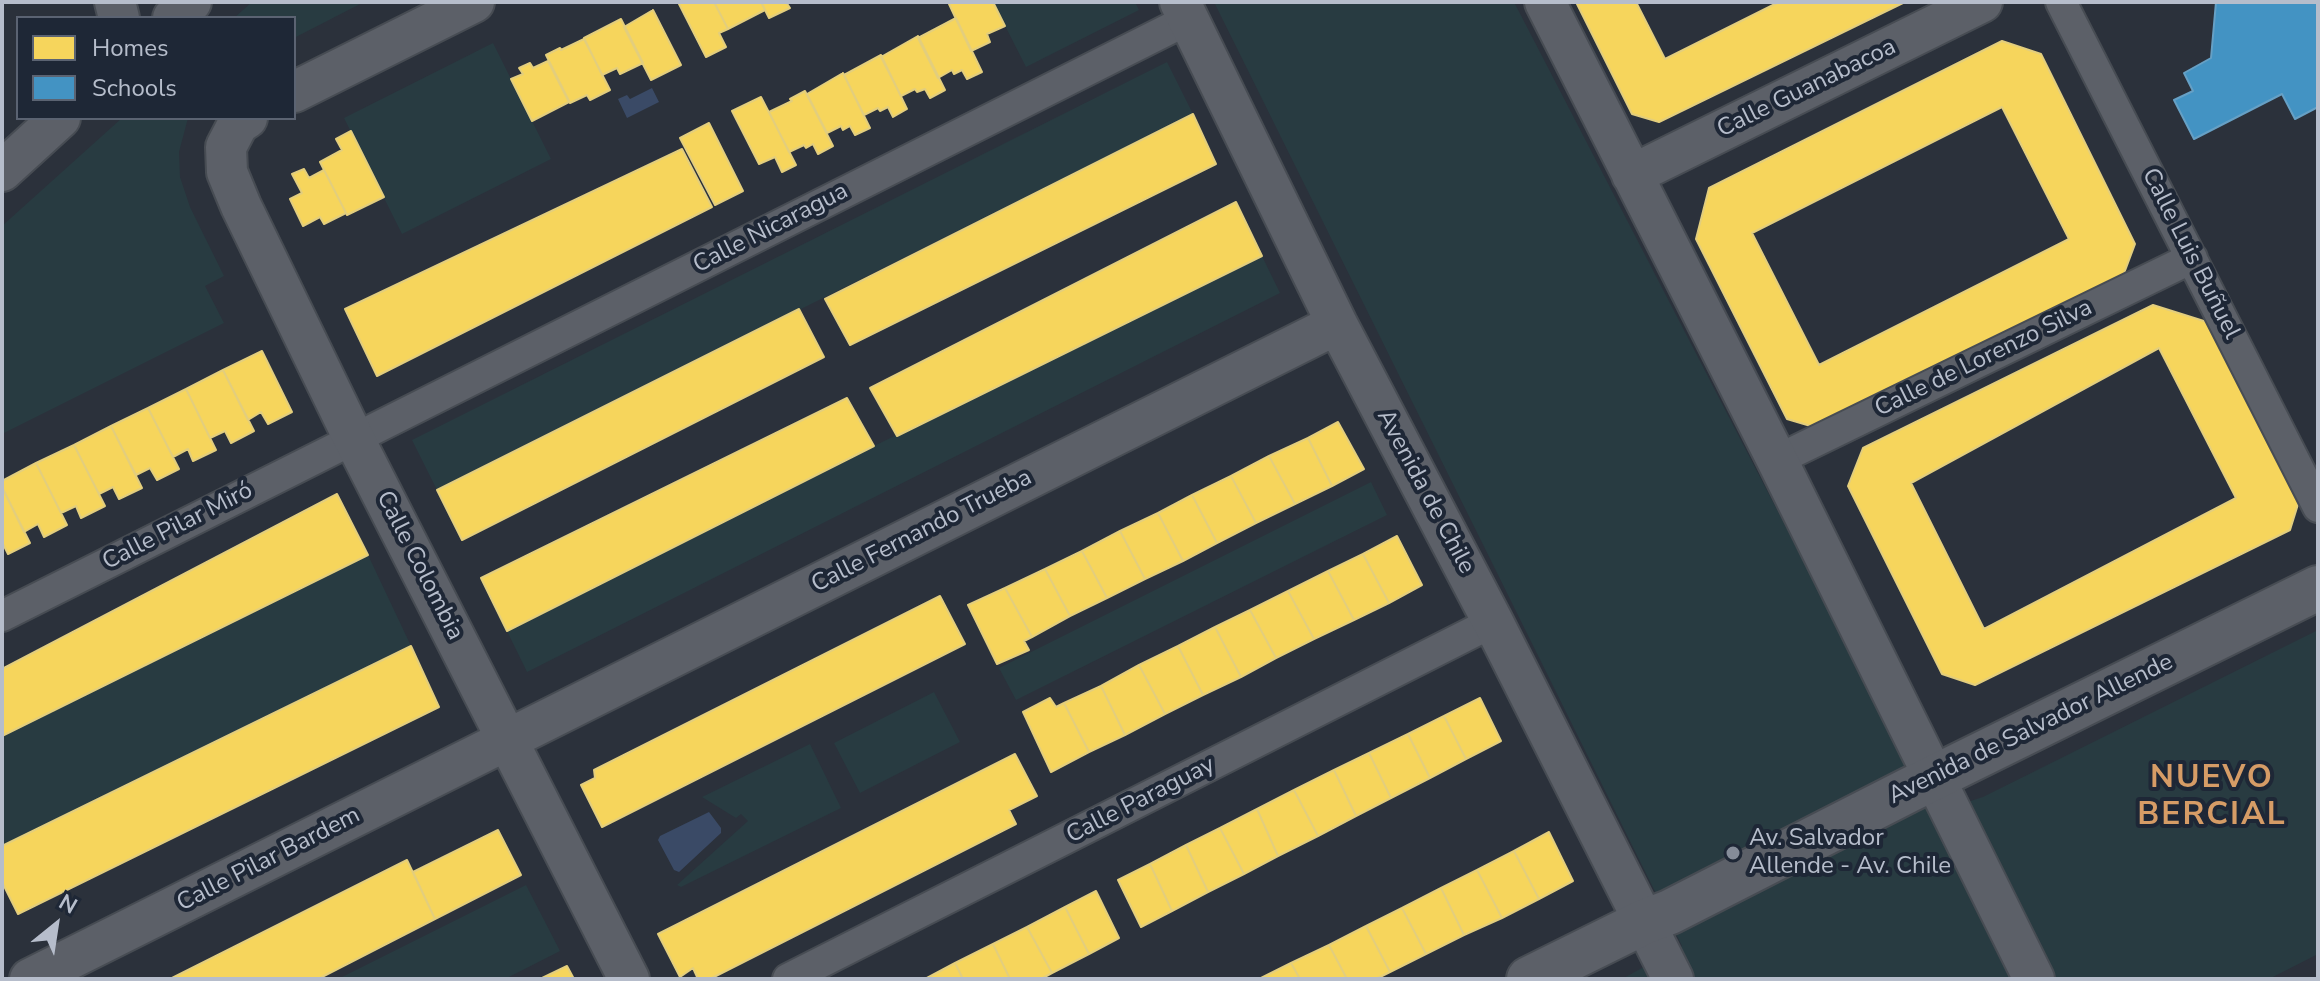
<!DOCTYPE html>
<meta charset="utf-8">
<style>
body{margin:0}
#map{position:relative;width:2320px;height:981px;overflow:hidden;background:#2b313b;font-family:"Nunito Sans",sans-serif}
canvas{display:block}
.frame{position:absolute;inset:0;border:4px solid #b6bdcb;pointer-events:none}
.legend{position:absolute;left:16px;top:16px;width:280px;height:104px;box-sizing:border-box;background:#1e2736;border:2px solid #5b6372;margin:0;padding:10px 14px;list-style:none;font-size:24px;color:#b6bdcb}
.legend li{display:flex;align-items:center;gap:16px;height:40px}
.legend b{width:40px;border:2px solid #5b6372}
.north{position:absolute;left:16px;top:885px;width:80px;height:80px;-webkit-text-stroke:6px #1e2736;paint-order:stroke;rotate:30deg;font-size:22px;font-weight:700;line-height:32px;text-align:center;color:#b6bdcb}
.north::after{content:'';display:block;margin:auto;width:28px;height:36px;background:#b6bdcb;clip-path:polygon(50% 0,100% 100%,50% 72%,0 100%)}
</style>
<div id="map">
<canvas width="2320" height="981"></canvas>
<div class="frame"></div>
<ul class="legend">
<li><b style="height:22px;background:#f6d55c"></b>Homes</li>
<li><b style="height:22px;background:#4393c3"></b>Schools</li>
</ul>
<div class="north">N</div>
</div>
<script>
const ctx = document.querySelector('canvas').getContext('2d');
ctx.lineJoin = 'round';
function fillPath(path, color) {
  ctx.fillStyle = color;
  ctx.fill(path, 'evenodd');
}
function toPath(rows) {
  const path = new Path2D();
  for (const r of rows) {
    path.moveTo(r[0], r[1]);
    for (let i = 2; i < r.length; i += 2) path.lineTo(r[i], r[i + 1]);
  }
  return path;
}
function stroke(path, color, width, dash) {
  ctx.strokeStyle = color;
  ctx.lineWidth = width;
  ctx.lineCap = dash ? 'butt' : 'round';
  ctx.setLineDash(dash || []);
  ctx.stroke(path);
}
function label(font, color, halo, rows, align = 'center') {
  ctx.font = font + ' "Nunito Sans",sans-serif';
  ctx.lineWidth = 8;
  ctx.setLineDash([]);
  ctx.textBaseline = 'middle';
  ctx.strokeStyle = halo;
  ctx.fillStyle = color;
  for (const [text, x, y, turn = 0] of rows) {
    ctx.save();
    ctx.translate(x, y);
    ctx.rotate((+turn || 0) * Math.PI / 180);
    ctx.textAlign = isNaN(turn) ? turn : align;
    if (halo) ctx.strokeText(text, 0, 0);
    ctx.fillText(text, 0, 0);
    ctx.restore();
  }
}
fillPath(toPath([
 [252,2,364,2,294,38,294,18,234,18],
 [993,2,1135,2,1139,10,1026,67],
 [1214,2,1514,2,1934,813,1983,797,2318,630,2318,954,2269,979,1622,979,1682,946],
 [493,43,551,159,402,234,344,118],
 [1167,62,1193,114,437,490,412,440],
 [122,118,188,118,179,152,180,177,190,207,224,276,205,286,224,323,2,434,2,226],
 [1262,256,1280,293,527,672,507,631,874,446],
 [1371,482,1387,515,1016,700,999,668],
 [368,555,411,646,2,846,2,736],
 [934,692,960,742,860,793,834,743],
 [810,744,841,808,681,887,677,885,748,821,741,814,736,818,702,797],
 [526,885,560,951,505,979,338,979]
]), '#283b41');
fillPath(toPath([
 [652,88,659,102,627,118,618,99,627,95,630,99],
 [709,812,721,828,721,833,679,872,674,870,658,840,660,836]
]), '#3a4a66');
const homes = toPath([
 [678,2,714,2,728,29,719,33,726,47,706,57,678,2],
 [714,2,761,2,765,10,728,29,714,2],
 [761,2,786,2,790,8,769,18,761,2],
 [954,2,993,2,1005,26,987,34,990,42,971,51,949,4,954,2],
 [1576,2,1636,2,1665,59,1779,2,1905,2,1659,122,1632,114,1576,2],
 [653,10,681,65,651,80,624,27,653,10],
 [956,18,982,72,967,79,962,70,954,74,952,70,938,78,918,38,956,18],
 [621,19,643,63,620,74,617,68,602,75,584,38,621,19],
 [918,36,945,90,930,98,925,89,917,92,915,89,901,96,881,57,918,36],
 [584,39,610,90,590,100,587,95,570,103,546,55,560,48,561,50,584,39],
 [2002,41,2041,54,2135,244,2123,276,1814,427,1787,419,1696,239,1709,188,2002,41],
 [2002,107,2069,239,1819,365,1752,233,2002,107],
 [881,55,907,109,893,117,888,107,880,111,878,108,864,115,844,75,881,55],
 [548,61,569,102,532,121,511,79,523,74,519,68,530,63,533,68,548,61],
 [843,73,870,128,855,135,850,126,843,130,841,126,827,133,807,94,843,73],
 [805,91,833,146,818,154,813,144,806,148,804,145,789,152,769,112,792,101,790,99,805,91],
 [761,97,796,165,782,172,775,157,759,164,732,111,761,97],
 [1193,114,1216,164,850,345,825,299,1193,114],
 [709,123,743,191,715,205,680,138,709,123],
 [351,131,384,197,347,215,320,162,342,150,336,139,351,131],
 [682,149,712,207,377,376,345,309,682,149],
 [304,169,309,178,324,170,346,213,324,224,320,217,303,226,290,199,302,193,292,174,304,169],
 [1236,202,1262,256,897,436,870,388,1236,202],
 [2153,305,2207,322,2299,501,2290,530,1975,685,1942,674,1848,486,1863,448,2153,305],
 [2159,348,2236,498,1984,629,1911,483,2159,348],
 [799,309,824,357,462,540,437,490,799,309],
 [262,351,292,412,268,424,261,412,248,420,223,370,262,351],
 [223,370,254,431,231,443,225,431,210,438,186,389,223,370],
 [186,389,216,450,193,461,188,449,173,457,148,408,186,389],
 [847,398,874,446,507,631,481,578,847,398],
 [148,408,179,469,157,480,150,468,136,475,111,426,148,408],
 [1338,422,1364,469,1332,486,1308,438,1338,422],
 [111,426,142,488,119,499,113,487,99,494,74,445,111,426],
 [1308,438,1332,486,1295,504,1269,456,1308,438],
 [74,445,105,506,81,518,76,506,61,513,36,463,74,445],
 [1269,456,1295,504,1256,523,1231,476,1269,456],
 [36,463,67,525,44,537,38,524,24,532,2,487,2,481,36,463],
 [1231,476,1256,523,1217,543,1192,495,1231,476],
 [2,487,30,543,8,554,2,542,2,487],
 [337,494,368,555,2,736,2,669,337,494],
 [1192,495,1217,543,1183,561,1158,513,1192,495],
 [1158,513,1183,561,1145,579,1120,531,1158,513],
 [1120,531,1145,579,1107,598,1082,551,1120,531],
 [1397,536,1422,585,1389,603,1363,554,1397,536],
 [1082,551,1107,598,1070,616,1045,569,1082,551],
 [1363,554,1389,603,1354,620,1328,571,1363,554],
 [1045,569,1070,616,1032,637,1005,588,1045,569],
 [1328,571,1354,620,1314,639,1288,591,1328,571],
 [1005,588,1032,637,1024,641,1029,650,997,664,968,605,1005,588],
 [1288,591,1314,639,1276,658,1250,610,1288,591],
 [940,596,965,644,602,827,581,785,595,778,594,770,940,596],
 [1250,610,1276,658,1241,677,1215,627,1250,610],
 [1215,627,1241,677,1203,695,1178,646,1215,627],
 [411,646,439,707,18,914,2,882,2,846,411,646],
 [1178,646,1203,695,1165,714,1139,665,1178,646],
 [1139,665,1165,714,1125,735,1101,686,1139,665],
 [1101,686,1125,735,1089,752,1064,703,1101,686],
 [1050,698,1056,707,1064,703,1089,752,1051,772,1023,712,1050,698],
 [1480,698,1501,741,1466,759,1444,716,1480,698],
 [1444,716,1466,759,1430,778,1408,734,1444,716],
 [1408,734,1430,778,1391,798,1369,753,1408,734],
 [1369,753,1391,798,1356,816,1334,770,1369,753],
 [1015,754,1037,796,1009,810,1016,824,710,979,698,979,693,968,680,977,658,934,1015,754],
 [1334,770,1356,816,1318,836,1294,790,1334,770],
 [1294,790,1318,836,1278,856,1257,809,1294,790],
 [1257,809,1278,856,1244,874,1220,828,1257,809],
 [1220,828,1244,874,1208,892,1186,845,1220,828],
 [498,830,521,875,435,919,413,872,498,830],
 [1549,832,1573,881,1539,899,1514,851,1549,832],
 [1186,845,1208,892,1172,911,1150,864,1186,845],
 [1514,851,1539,899,1502,918,1477,870,1514,851],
 [407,860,435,919,318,979,170,979,407,860],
 [1150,864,1172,911,1141,927,1118,880,1150,864],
 [1477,870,1502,918,1464,935,1441,888,1477,870],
 [1441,888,1464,935,1426,954,1402,908,1441,888],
 [1096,891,1119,938,1089,954,1065,907,1096,891],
 [1065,907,1089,954,1052,973,1027,927,1065,907],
 [1402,908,1426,954,1390,972,1366,926,1402,908],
 [1366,926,1390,972,1376,979,1347,979,1329,945,1366,926],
 [1027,927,1052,973,1041,979,1010,979,993,944,1027,927],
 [993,944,1010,979,963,979,955,963,993,944],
 [1329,945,1347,979,1300,979,1291,963,1329,945],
 [955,963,963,979,925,979,955,963],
 [1291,963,1300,979,1259,979,1291,963],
 [567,966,574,979,540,979,567,966]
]);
fillPath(homes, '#f6d55c');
stroke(homes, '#e3ce7d', 2);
const schools = toPath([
 [2216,2,2318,2,2318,107,2295,119,2282,94,2194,139,2174,100,2193,91,2184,73,2211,58,2216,2]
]);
fillPath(schools, '#4393c3');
stroke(schools, '#66a0c5', 2);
const pedestrian = toPath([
 [2061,2,2318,507],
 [1777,460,2192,258],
 [2,616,1189,19],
 [788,979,1493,622]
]);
const minor = toPath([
 [115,2,119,18],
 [1180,2,1337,324,1493,622,1673,979],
 [1545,2,1777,460,2034,979],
 [173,18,191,2],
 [294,92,474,2],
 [247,118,238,124,226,147,227,172,241,206,354,439,629,979],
 [2,171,60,118],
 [1632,175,1982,2],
 [30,979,1337,324]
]);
const tertiary = toPath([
 [1529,979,1644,922,1670,912,1909,790,2318,588]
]);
stroke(pedestrian, '#474c53', 34);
stroke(minor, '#474c53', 44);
stroke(tertiary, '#474c53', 48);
stroke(pedestrian, '#5c6068', 30);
stroke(minor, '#5c6068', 40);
stroke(tertiary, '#5c6068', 44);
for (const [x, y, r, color] of [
 [1733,853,8,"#858c99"]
]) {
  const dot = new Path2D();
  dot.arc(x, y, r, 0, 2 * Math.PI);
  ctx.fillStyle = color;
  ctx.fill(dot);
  stroke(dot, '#1e2736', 3);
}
label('24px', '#b6bdcb', '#1e2736', [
 ["Calle Guanabacoa",1807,89,-26],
 ["Calle Nicaragua",771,229,-27],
 ["Calle Luis Buñuel",2190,254,63],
 ["Calle de Lorenzo Silva",1984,359,-26],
 ["Avenida de Chile",1425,492,62],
 ["Calle Pilar Miró",178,527,-27],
 ["Calle Fernando Trueba",922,532,-27],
 ["Calle Colombia",419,566,63],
 ["Avenida de Salvador Allende",2031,730,-26],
 ["Calle Paraguay",1141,801,-27],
 ["Calle Pilar Bardem",269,860,-27]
]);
label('24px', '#b6bdcb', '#1e2736', [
 ["Av. Salvador",1749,839],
 ["Allende - Av. Chile",1749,867]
], 'left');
ctx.letterSpacing = '2px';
label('bold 32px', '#d69c66', '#1e2736', [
 ["NUEVO",2212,779],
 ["BERCIAL",2212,816]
]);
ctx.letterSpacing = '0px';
</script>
